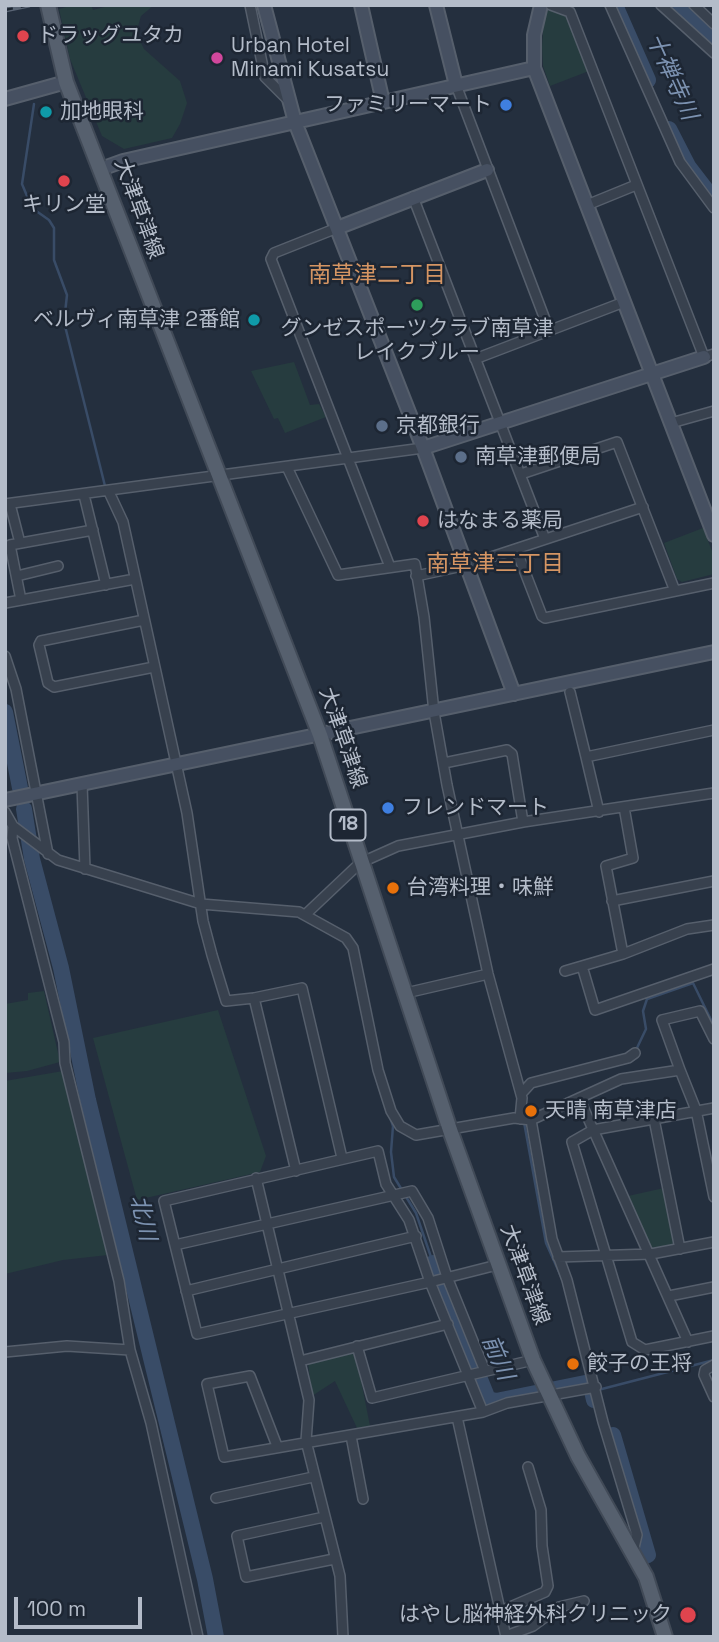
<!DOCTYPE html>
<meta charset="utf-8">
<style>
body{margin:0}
#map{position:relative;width:719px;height:1642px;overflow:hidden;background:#242f3e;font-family:"Space Grotesk",sans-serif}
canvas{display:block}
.frame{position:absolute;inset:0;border:7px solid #b4bcc9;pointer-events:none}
.scale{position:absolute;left:14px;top:1597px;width:128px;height:32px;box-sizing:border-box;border:4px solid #b4bcc9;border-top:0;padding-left:9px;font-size:21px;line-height:24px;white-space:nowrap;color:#b4bcc9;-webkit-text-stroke:5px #1d2633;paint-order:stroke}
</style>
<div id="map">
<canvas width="719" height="1642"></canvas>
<div class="frame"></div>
<div class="scale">100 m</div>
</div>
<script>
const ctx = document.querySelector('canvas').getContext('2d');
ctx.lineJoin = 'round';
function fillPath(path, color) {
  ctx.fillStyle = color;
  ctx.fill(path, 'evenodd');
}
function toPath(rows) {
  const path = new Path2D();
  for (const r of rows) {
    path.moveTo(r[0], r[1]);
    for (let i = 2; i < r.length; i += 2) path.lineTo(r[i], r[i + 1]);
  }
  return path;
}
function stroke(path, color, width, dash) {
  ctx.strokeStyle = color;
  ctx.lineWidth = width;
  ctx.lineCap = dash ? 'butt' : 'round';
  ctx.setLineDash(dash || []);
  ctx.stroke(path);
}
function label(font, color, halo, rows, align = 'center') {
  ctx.font = font + ' "Space Grotesk","Noto Sans JP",sans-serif';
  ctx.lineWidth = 5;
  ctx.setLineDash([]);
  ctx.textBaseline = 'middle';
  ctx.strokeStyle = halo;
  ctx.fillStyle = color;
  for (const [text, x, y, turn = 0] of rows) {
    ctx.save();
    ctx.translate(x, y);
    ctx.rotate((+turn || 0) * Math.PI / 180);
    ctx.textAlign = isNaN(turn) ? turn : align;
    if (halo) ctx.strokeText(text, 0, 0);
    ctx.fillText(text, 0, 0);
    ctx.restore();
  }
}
fillPath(toPath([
 [73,5,91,5,93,10,112,5,154,5,141,16,136,33,144,49,180,81,187,103,180,124,172,138,124,149,102,136,70,59,59,9],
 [548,10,562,13,569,20,589,71,550,86,543,66,542,47,544,18],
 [294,362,310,405,319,404,326,417,285,433,278,418,274,419,251,371],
 [703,528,714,556,714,574,682,582,677,579,664,543],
 [44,991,60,1062,27,1071,5,1073,5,1004,28,1000,28,993],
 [218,1010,266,1156,260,1172,137,1200,93,1038],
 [63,1071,108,1255,63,1260,5,1274,5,1081],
 [664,1188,674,1242,671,1246,654,1249,648,1244,628,1196],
 [351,1353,356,1356,370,1426,357,1428,335,1381,312,1396,308,1363]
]), '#263c3f');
stroke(toPath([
 [34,104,22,184,32,208,49,220,54,228,54,260,67,295,64,322,105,486],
 [636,1050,646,1029,643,1011,647,999,693,983,714,1026],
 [377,1081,386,1108],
 [390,1117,393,1126,391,1152,394,1177,416,1213,433,1263],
 [524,1122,546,1243,563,1281],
 [598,1390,714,1360]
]), '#394c67', 2.5);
stroke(toPath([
 [615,5,648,80],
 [677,5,714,41],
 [669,129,688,166,714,200],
 [5,712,20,788],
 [24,809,32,859,61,968,88,1100,205,1579,216,1637],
 [433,1263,488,1399,496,1401,590,1382,594,1400],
 [613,1435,648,1555]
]), '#394c67', 16);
const street = toPath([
 [250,5,265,77,287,99],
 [551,5,570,12,704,357,714,354],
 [610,5,680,162,714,208],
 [661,5,714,53],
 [694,5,714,24],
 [456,85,549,330],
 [413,197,545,539],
 [587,205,636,185],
 [337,228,274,253,271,259,390,567],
 [475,359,624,302],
 [671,423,714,411],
 [287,467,338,575,415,564,424,617,434,712,447,785,488,974,522,1098,520,1119],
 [521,474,617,442,675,591],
 [109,492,123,522,187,813,203,921,212,955,226,1001,254,998],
 [84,495,106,585],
 [5,504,423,448],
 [10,504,20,543],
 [516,549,542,616,545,618,714,583],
 [17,576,58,566],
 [416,576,467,565,643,507],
 [21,600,10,545,93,530],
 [5,603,135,579],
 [144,620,41,641,39,645,48,683,54,687,154,667],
 [5,656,16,689,48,854],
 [570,692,586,757],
 [444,763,507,750,512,754,523,822],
 [82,784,85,869],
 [5,812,13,826,58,860,201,904,299,912,346,938,353,948,378,1070,391,1111,400,1126,416,1135,514,1118,531,1120,621,1079,680,1070,696,1110,714,1197],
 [599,812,586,757,714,730],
 [13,826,12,838,64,1042,65,1063,119,1281,130,1350,151,1423,198,1637],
 [612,901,714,881],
 [306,914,360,863,398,846,523,822,714,793],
 [623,954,606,866,633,858,624,807],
 [582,966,595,1010,714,969],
 [565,971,623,954,687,929,714,925],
 [406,993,488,974],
 [680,1070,662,1020,700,1011,714,1039],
 [521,1094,531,1083,628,1058,635,1053],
 [579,1098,688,1342],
 [714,1108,593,1130,572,1142,632,1342,645,1350,714,1336],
 [654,1119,680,1249],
 [531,1120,552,1239,567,1280,603,1422,637,1535,633,1552],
 [296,1171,254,998,302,988,342,1158],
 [256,1178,309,1400,306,1441,340,1576,343,1637],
 [175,1245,412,1191,428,1218,447,1277,485,1371],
 [558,1257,651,1254,714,1242],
 [186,1291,416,1236],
 [669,1296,714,1287],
 [357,1346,372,1398,533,1360],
 [5,1352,67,1346,130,1350],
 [300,1361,448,1324],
 [714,1365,705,1370,704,1375,714,1397],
 [483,1412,430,1282,409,1220,386,1184,378,1151,164,1201,197,1334,430,1282,497,1265],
 [457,1417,506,1637],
 [351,1436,363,1499],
 [277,1446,250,1376,207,1384,224,1457,483,1412,507,1403,596,1387],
 [216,1498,313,1477],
 [324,1517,237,1536,246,1577,334,1559],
 [501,1611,545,1592,548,1586,542,1546,541,1510,528,1467],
 [506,1636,533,1626,559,1607,584,1601]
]);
const secondary = toPath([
 [264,5,295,122,423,448,514,694],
 [361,5,383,102],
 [436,5,456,85],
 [541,5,534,35,534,68,714,535],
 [5,99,66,82],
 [101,169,123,161,534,68],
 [337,228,487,170],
 [423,448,704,357],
 [5,800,714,652]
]);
const primary = toPath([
 [48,5,66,82,320,735,450,1130,533,1360,578,1456,646,1577,665,1637]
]);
stroke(street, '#565f6c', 12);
stroke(secondary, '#565f6c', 16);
stroke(primary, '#414a57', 18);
stroke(street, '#38414e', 9);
stroke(secondary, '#465061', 12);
stroke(primary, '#56606e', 14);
const rail = toPath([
 [5,10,29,5]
]);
stroke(rail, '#5a6575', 5);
stroke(rail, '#1d2633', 2.5, [8]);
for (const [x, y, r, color] of [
 [23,36,7,"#e0444e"],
 [217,58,7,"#d1479c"],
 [506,105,7,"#3f7fe0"],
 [46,112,7,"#0f9aa8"],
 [64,181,7,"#e0444e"],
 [417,305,7,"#2e9e5b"],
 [254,320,7,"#0f9aa8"],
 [382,426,7,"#5c6f8a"],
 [461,457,7,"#5c6f8a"],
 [423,521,7,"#e0444e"],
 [388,808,7,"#3f7fe0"],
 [393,888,7,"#e8710a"],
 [531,1111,7,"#e8710a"],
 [573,1364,7,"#e8710a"],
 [688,1615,9,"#e0444e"]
]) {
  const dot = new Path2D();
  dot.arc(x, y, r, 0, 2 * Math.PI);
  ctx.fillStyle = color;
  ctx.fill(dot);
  stroke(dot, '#1d2633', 2.5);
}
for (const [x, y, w] of [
 [348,825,35]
]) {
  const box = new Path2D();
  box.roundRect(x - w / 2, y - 15.5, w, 31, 5);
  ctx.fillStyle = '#1d2633';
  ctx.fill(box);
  stroke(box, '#b4bcc9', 2);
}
label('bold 19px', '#b4bcc9', null, [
 ["18",348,825]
]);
label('21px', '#b4bcc9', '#1d2633', [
 ["ドラッグユタカ",37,36],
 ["Urban Hotel",231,46],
 ["Minami Kusatsu",231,70],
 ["ファミリーマート",492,105,"right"],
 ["加地眼科",60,112],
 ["キリン堂",64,205,"center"],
 ["ベルヴィ南草津 2番館",240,320,"right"],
 ["グンゼスポーツクラブ南草津",417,329,"center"],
 ["レイクブルー",417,353,"center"],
 ["京都銀行",396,426],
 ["南草津郵便局",475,457],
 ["はなまる薬局",437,521],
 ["フレンドマート",402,808],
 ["台湾料理・味鮮",407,888],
 ["天晴 南草津店",545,1111],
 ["餃子の王将",587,1364],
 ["はやし脳神経外科クリニック",672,1615,"right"]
], 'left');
label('21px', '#b4bcc9', '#1d2633', [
 ["大津草津線",138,209,70],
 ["大津草津線",342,738,71],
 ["大津草津線",524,1275,70]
]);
label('italic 23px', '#7c92b1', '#1d2633', [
 ["十禅寺川",671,77,66],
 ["北川",142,1218,77],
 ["前川",497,1358,67]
]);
label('23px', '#d59563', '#1d2633', [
 ["南草津二丁目",377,276],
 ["南草津三丁目",495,565]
]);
</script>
